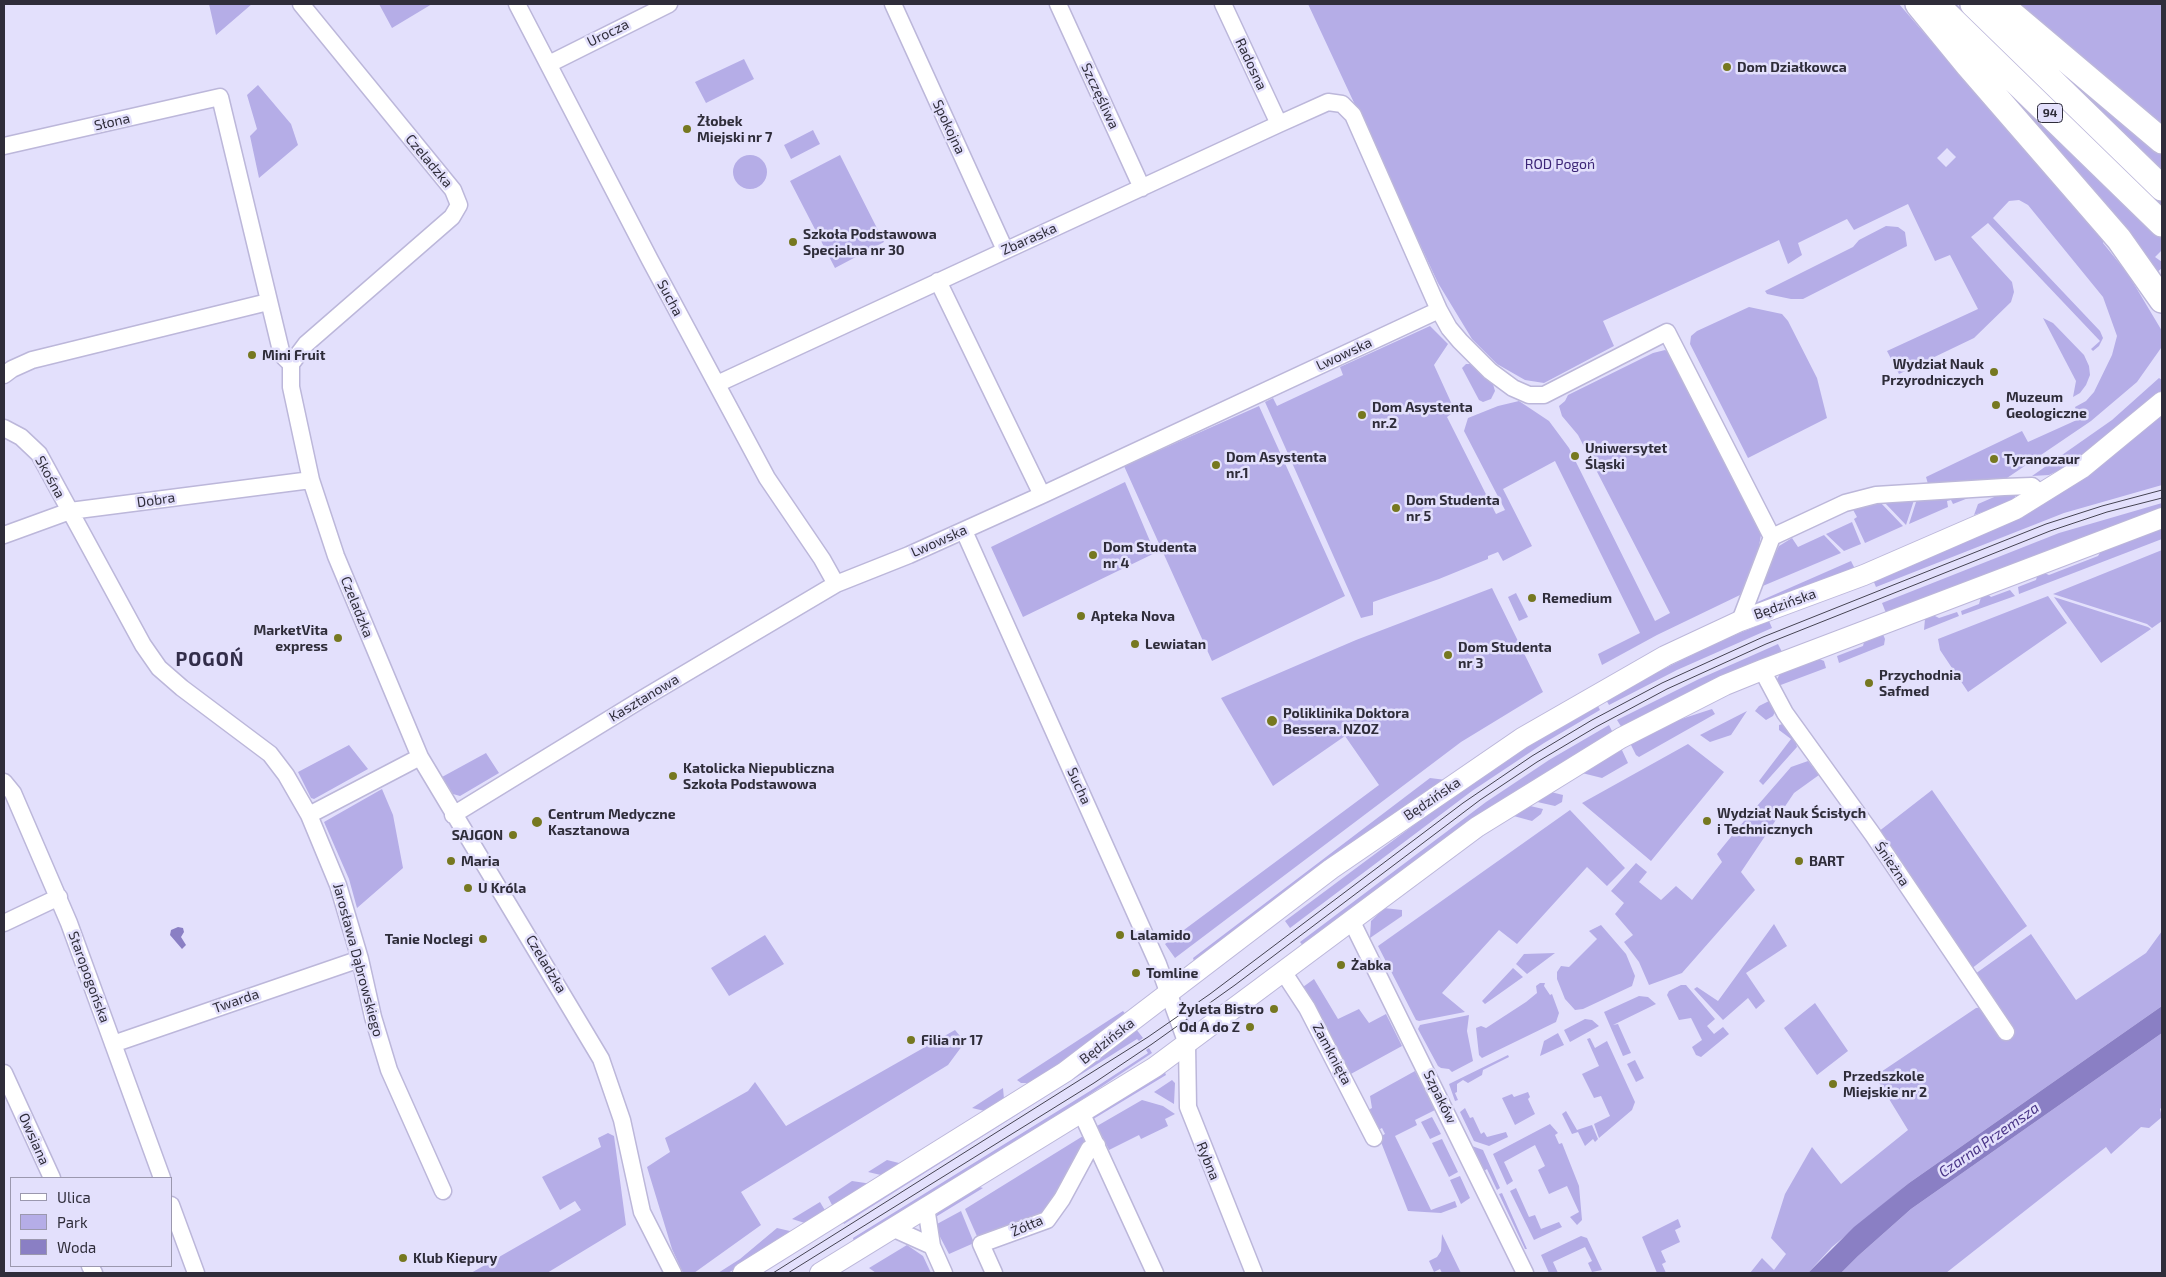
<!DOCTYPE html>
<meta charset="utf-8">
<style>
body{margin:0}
#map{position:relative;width:2166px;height:1277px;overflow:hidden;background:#e3e0fc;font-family:"Exo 2",sans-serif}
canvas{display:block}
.frame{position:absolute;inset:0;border:5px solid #2f2d3a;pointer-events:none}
.legend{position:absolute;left:10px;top:1177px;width:162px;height:90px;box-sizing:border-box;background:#e3e0fc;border:1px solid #9b98ae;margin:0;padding:6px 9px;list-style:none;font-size:15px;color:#2f2d3a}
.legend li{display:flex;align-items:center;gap:10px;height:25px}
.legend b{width:25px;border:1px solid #9b98ae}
</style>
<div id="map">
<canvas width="2166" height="1277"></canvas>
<div class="frame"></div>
<ul class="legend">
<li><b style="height:6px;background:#fff"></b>Ulica</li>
<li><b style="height:14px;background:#b5ade7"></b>Park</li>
<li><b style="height:14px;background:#8a7fc4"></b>Woda</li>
</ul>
</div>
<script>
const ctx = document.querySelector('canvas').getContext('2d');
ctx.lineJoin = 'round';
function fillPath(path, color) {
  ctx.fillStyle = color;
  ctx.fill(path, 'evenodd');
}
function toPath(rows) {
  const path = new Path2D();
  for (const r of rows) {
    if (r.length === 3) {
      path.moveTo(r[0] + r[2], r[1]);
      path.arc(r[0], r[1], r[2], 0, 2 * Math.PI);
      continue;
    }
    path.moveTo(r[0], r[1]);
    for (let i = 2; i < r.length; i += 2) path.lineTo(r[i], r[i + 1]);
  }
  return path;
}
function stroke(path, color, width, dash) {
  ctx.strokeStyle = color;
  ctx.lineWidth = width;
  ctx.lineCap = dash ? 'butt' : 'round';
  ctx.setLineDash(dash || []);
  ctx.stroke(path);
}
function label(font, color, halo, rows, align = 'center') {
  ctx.font = font + ' "Exo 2",sans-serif';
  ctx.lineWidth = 5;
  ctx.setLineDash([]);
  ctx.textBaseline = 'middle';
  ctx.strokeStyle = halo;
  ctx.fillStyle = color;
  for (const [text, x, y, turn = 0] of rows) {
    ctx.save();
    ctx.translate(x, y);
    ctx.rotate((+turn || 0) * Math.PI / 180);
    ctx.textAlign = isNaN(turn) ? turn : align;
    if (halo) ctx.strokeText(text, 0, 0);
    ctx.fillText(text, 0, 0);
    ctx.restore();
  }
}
fillPath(toPath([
 [209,4,252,4,216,35],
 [379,4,432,4,392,28],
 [1308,4,1899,4,1976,93,2105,234,2103,243,2128,274,2162,331,2161,348,2137,382,2091,421,2007,478,1928,484,1926,477,2022,431,2028,442,2079,419,2075,407,2086,401,2094,392,2112,355,2117,336,2103,297,2028,205,2019,200,2009,201,1993,218,2100,331,2103,338,2099,346,2093,351,2091,349,2100,341,1988,223,1971,237,2012,282,2014,292,2011,302,1974,338,1899,374,1887,351,1978,309,1950,255,1935,261,1908,204,1854,230,1847,219,1798,243,1802,255,1788,264,1779,240,1775,242,1603,321,1614,346,1544,383,1525,380,1497,364,1472,339,1438,283],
 [1947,148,1956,157,1946,167,1937,158],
 [2014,4,2162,4,2162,124],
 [1990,7,2162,148,2162,250,2155,257,2162,262,2162,268,2155,274,1975,66,1959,13],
 [744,59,754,79,706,103,695,82],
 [258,85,291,124,298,145,259,178,250,136,257,129,247,95],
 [813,130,820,144,791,159,784,145],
 [750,172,17],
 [840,155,884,242,835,268,790,181],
 [1886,226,1898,227,1905,232,1907,246,1803,299,1791,299,1767,294,1765,291,1853,247,1859,240],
 [1749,307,1782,314,1788,321,1817,378,1827,418,1748,458,1690,344,1691,336,1697,331],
 [2043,318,2053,323,2084,355,2089,366,2090,375,2086,385,2080,393,2073,397,2076,381],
 [1430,326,1448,344,1434,365,1455,411,1447,417,1496,514,1505,510,1464,431,1468,418,1498,406,1519,401,1549,421,1569,448,1655,621,1670,613,1578,435,1562,416,1559,406,1565,401,1568,395,1653,353,1665,350,1670,353,1761,535,1757,557,1740,595,1657,635,1602,665,1598,654,1640,633,1555,461,1503,489,1532,546,1503,561,1498,552,1488,556,1488,559,1439,579,1373,602,1373,615,1361,618,1265,402,1273,398,1277,406,1343,375,1340,367],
 [1466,364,1470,364,1493,384,1495,391,1491,399,1483,402,1479,400,1462,368],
 [2159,378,2162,380,2162,390,2120,428,2066,467,2049,475,2032,476,2112,420],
 [1259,406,1345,596,1212,661,1124,466],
 [2162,412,2162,485,2064,513,1876,587,1873,580,1945,551,2004,524],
 [1125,482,1155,553,1023,617,991,547],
 [2015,493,2015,501,1974,515,1978,504,2001,494],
 [1976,495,1953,504,1951,500,1947,501,1948,507,1909,524,1917,499],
 [1914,500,1906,525,1884,502],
 [1880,502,1903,526,1865,543,1854,519,1857,517,1851,506],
 [2162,503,2162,509,1886,613,1882,603,2059,533],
 [1852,522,1861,544,1844,551,1826,534],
 [2162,528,2162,539,2019,594,2018,587,2036,580,2038,573,2042,572,2049,575,2098,556,2102,549],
 [1824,535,1841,553,1758,588,1779,546,1792,538,1798,547],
 [2162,550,2162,621,2152,628,2147,624,2053,594],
 [1851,561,1855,569,1757,608,1753,604],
 [1492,588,1543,692,1461,742,1175,958,1165,944,1379,785,1345,736,1273,786,1221,698,1356,640],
 [2010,590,2015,596,1962,615,1961,611,1979,604,1982,594,1986,593,1991,597],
 [1516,593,1528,617,1519,621,1508,597],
 [2048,596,2067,623,1968,692,1940,650,1938,639],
 [2054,597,2148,627,2151,629,2101,663],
 [1957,612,1959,616,1924,630,1925,619,1931,614,1939,618],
 [1769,621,1772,628,1677,670,1609,705,1605,698,1720,641],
 [1882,632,1885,639,1884,645,1839,663,1837,656,1863,646,1865,638],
 [1778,644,1782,652,1622,728,1617,720,1699,679],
 [1815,657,1824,661,1826,668,1778,686,1776,681,1781,672],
 [1769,701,1775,712,1773,716,1766,720,1755,711,1759,706],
 [1596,702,1600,710,1544,743,1472,791,1290,928,1285,921,1473,781],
 [1712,709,1715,714,1639,757,1636,755,1630,743,1669,723],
 [1747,711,1731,735,1710,742,1700,735],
 [1786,723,1794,735,1797,747,1763,785,1759,781,1791,739,1779,730,1779,725],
 [1609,725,1613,733,1501,802,1305,948,1300,942,1486,802,1549,760],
 [1688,744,1724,772,1651,861,1582,803],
 [349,745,368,769,314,799,311,798,298,772],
 [1621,748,1628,763,1602,778,1578,772],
 [486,753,499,773,460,796,453,794,442,777],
 [1808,761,1819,775,1794,793,1741,872,1755,890,1682,973,1649,985,1639,962,1624,942,1633,935,1615,914,1624,903,1611,891,1636,863,1647,872,1639,882,1661,900,1676,886,1692,900,1722,862,1717,854,1744,821,1791,767],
 [1430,778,1446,780,1195,964,1193,958],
 [382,789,393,815,403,868,357,908,349,879,324,822],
 [1932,790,2027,926,1971,969,1878,832],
 [1547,791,1563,795,1562,802,1555,806,1533,801],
 [1526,805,1543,809,1541,814,1532,821,1510,815],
 [1570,810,1625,868,1607,886,1587,867,1517,944,1499,930,1442,993,1465,1012,1419,1021,1416,1020,1378,946],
 [1384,908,1402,910,1402,916,1370,938,1371,921],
 [1774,924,1787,946,1746,973,1765,1001,1756,1009,1748,998,1723,1020,1694,989,1697,987,1718,1001],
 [1601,925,1626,954,1635,976,1632,986,1583,1009,1575,1010,1565,999,1557,979,1557,972,1561,966,1569,967,1597,939,1589,931],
 [2162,931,2162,1006,1909,1183,1832,1247,1808,1273,1750,1273,1762,1258,1774,1270,1786,1254,1771,1238,1785,1194,1812,1147,1841,1184,1908,1130,1875,1076,1976,1008,1997,1005,1975,974,2031,934,2076,1000,2146,953],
 [765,935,784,964,729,996,711,968],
 [1555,953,1527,974,1516,964,1524,954],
 [1513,968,1523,977,1485,1004,1482,1001],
 [1314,979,1338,1019,1359,1009,1369,1023,1386,1014,1402,1046,1349,1075,1303,987],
 [1540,983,1545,983,1544,986,1550,995,1552,994,1559,1013,1556,1022,1482,1058,1479,1055,1476,1028,1481,1026,1486,1028,1526,1002,1537,993,1536,986],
 [1681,985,1686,985,1715,1019,1707,1026,1714,1034,1723,1027,1729,1034,1701,1057,1696,1055,1692,1047,1702,1040,1691,1018,1679,1020,1667,995,1669,991],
 [1639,996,1648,997,1656,1004,1613,1025,1618,1024,1631,1053,1623,1056,1604,1012],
 [1815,1003,1848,1051,1817,1075,1784,1028],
 [1123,1011,1127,1016,1073,1057,1030,1083,1021,1083,1017,1080],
 [1469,1015,1467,1031,1473,1061,1452,1072,1449,1069,1441,1068,1438,1066,1418,1029,1420,1025],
 [1585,1019,1592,1020,1599,1026,1570,1042,1564,1030],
 [1136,1029,1143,1038,1139,1041,1137,1039,844,1224,842,1221],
 [955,1030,965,1042,948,1065,741,1192,761,1225,694,1273,683,1273,672,1249,647,1167,670,1152,665,1138,748,1091,755,1082,786,1126],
 [1558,1033,1564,1045,1540,1056,1544,1041],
 [2162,1033,2162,1107,2160,1109,2162,1117,2149,1128,2141,1127,2111,1154,2106,1147,1946,1273,1841,1273,1858,1256,1911,1209],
 [1590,1038,1595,1048,1607,1041,1635,1102,1632,1110,1599,1138,1594,1124,1610,1116,1601,1096,1594,1098,1582,1074,1599,1066,1587,1039],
 [1149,1048,1152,1053,1065,1111,854,1242,853,1238,1090,1091,1148,1053,1146,1050],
 [1508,1055,1509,1057,1483,1070,1482,1075,1468,1083,1463,1080,1457,1084,1457,1092,1455,1093,1458,1100,1455,1101,1449,1084],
 [1635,1060,1644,1078,1636,1082,1627,1064],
 [1164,1070,1166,1075,1090,1121,1091,1116],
 [1415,1071,1435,1110,1415,1120,1417,1125,1395,1136,1431,1210,1455,1201,1457,1207,1441,1213,1408,1211,1379,1137,1385,1134,1382,1128,1376,1131,1366,1111,1372,1108,1370,1096],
 [1172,1080,1175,1083,1174,1104,1154,1092],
 [1003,1088,1004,1099,989,1112,972,1108],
 [1528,1092,1530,1097,1528,1099,1535,1114,1515,1125,1502,1098,1512,1094,1514,1097],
 [1142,1100,1163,1106,1175,1114,1165,1119,1168,1126,1141,1139,1139,1135,1109,1150,1097,1126],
 [1465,1108,1470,1118,1473,1117,1481,1134,1484,1132,1487,1137,1506,1132,1508,1137,1489,1146,1474,1141,1460,1112],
 [1566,1111,1577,1130,1592,1125,1598,1139,1595,1142,1593,1139,1585,1146,1578,1132,1572,1134,1562,1114],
 [1432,1117,1441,1134,1430,1139,1421,1122],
 [1550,1124,1558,1133,1555,1135,1559,1144,1562,1143,1579,1186,1582,1220,1577,1225,1570,1217,1579,1212,1567,1186,1549,1194,1538,1170,1545,1166,1535,1145,1504,1162,1513,1181,1507,1185,1493,1154],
 [608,1133,614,1136,626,1225,547,1273,471,1273,581,1210,575,1201,560,1210,542,1177,601,1147,598,1138],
 [1083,1136,1088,1146,1053,1206,1018,1226,980,1243,965,1209],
 [1442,1139,1458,1172,1449,1177,1432,1143],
 [1472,1146,1483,1150,1500,1188,1497,1190,1487,1169,1484,1171],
 [887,1160,903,1164,885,1176,868,1172],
 [1460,1176,1470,1198,1461,1204,1450,1180],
 [852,1181,872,1184,833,1207,828,1197],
 [976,1186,983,1188,934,1218,942,1207],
 [1516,1188,1529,1217,1535,1215,1541,1229,1559,1222,1562,1227,1534,1240,1510,1191],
 [1502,1193,1527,1249,1525,1249,1499,1194],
 [820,1202,826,1212,808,1224,792,1219],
 [961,1211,974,1243,949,1254,938,1233,937,1224],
 [1678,1219,1681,1227,1675,1230,1680,1242,1661,1251,1666,1262,1662,1264,1666,1273,1657,1273,1642,1237],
 [777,1228,794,1232,728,1273,718,1273,740,1259],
 [1442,1234,1461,1273,1442,1273,1440,1269,1434,1272,1429,1261,1437,1257,1441,1251],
 [1581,1236,1587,1238,1602,1270,1592,1272,1588,1263,1592,1261,1585,1247,1553,1262,1558,1273,1549,1273,1541,1255],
 [907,1245,923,1256,931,1273,876,1273,869,1268]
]), '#b5ade7');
fillPath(toPath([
 [178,927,183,928,184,932,181,937,186,945,182,949,170,935,171,930],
 [2162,1006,2162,1033,1911,1209,1858,1256,1841,1273,1808,1273,1854,1227,1909,1183]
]), '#8a7fc4');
const minor = toPath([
 [301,4,453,190,459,205,452,217,306,344,291,364,291,387,311,480,336,556,420,757,601,1059,622,1120,642,1212,673,1273],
 [517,4,650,260,767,478,822,559,836,584],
 [893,4,1005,250],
 [1058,4,1142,188],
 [1223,4,1279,124],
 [549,64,669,4],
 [4,146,220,97,282,355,291,364],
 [938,281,1042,495],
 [4,375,12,369,32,360,268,302],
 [717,384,1279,124,1328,102,1342,104,1353,115,1439,310,1449,328,1460,341,1490,371,1513,388,1529,395,1544,395,1667,332,1772,537],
 [4,428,21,437,39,454,143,645,159,668,182,688,270,754,286,775,309,815,338,885,360,959,373,1017,389,1070,443,1191],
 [964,531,1158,964,1187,1044,1188,1107,1254,1273],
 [4,535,70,511,311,480],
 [1740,621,1772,537,1845,503,1876,495,2004,487,2032,486,2041,494],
 [1762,670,1785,713,1873,835,2006,1032],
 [4,782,13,793,69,923,162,1178],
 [309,815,420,757],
 [453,815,642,699,836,584,909,555,1042,495,1439,310],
 [1352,922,1525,1273],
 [4,923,59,897],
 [1284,973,1307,1008,1374,1138],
 [113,1044,360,959],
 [4,1073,52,1178],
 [1081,1112,1155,1273],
 [171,1205,196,1273],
 [926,1207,932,1246,944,1273],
 [892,1228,932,1246],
 [90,1266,94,1273],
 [994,1273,981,1244,1047,1220,1062,1199,1089,1149,1097,1145]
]);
const tertiary = toPath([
 [743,1273,1065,1072,1331,869,1522,738,1665,656,1740,621,1864,575,2016,509,2082,468,2162,402],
 [820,1273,1155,1067,1477,827,1621,738,1725,685,1762,670,2162,518]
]);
const primary = toPath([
 [1918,4,1968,65,2119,239,2162,300],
 [1936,4,2162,224],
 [1973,4,2162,188],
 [2000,4,2162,141]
]);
stroke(minor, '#bcb7da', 19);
stroke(tertiary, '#bcb7da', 22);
stroke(primary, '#bcb7da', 28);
stroke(minor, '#fff', 16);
stroke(tertiary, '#fff', 20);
stroke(primary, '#fff', 25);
stroke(toPath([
 [773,1273,1148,1037,1210,994,1463,803,1532,756,1592,720,1662,683,1763,637,2046,524,2102,506,2162,490],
 [788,1273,1094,1083,1152,1044,1235,985,1480,800,1537,762,1596,727,1667,689,1766,644,2050,531,2107,512,2162,498]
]), '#454352', 1);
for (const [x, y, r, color] of [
 [1727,67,5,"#767820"],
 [687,129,5,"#767820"],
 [793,242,5,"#767820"],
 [252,355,5,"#767820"],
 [1994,372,5,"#767820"],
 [1996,405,5,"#767820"],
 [1362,415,5,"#767820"],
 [1575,456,5,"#767820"],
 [1994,459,5,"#767820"],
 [1216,465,5,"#767820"],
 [1396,508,5,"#767820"],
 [1093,555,5,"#767820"],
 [1532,598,5,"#767820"],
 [1081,616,5,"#767820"],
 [338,638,5,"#767820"],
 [1135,644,5,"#767820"],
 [1448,655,5,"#767820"],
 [1869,683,5,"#767820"],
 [1272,721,6,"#767820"],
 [673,776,5,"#767820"],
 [1707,821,5,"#767820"],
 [537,822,6,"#767820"],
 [513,835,5,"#767820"],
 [451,861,5,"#767820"],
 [1799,861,5,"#767820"],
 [468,888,5,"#767820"],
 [1120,935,5,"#767820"],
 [483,939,5,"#767820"],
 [1341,965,5,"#767820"],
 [1136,973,5,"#767820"],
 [1274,1009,5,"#767820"],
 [1250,1027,5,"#767820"],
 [911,1040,5,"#767820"],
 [1833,1084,5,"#767820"],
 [403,1258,5,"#767820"]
]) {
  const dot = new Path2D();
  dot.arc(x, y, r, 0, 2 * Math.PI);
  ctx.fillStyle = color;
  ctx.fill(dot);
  stroke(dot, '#e3e0fc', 2);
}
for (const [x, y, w] of [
 [2050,113,25]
]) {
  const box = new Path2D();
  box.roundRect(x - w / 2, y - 9.5, w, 19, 4);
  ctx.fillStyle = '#e3e0fc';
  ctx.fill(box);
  stroke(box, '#2f2d3a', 1);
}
label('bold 12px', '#2f2d3a', null, [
 ["94",2050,113]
]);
label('14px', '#2f2d3a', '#e3e0fc', [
 ["Urocza",608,33,-26],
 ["Radosna",1251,64,65],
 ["Szczęśliwa",1100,96,65],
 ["Słona",112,122,-13],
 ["Spokojna",949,127,65],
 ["Czeladzka",429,161,50],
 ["Zbaraska",1029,239,-24],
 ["Sucha",670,298,62],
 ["Lwowska",1344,354,-25],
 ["Skośna",50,477,61],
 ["Dobra",156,500,-8],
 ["Lwowska",939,541,-24],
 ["Będzińska",1785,604,-20],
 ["Czeladzka",357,607,68],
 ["Kasztanowa",644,698,-31],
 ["Sucha",1079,786,66],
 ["Będzińska",1432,799,-34],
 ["Śnieżna",1892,864,56],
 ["Jarosława Dąbrowskiego",358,960,75],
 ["Czeladzka",546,964,59],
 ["Staropogońska",89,977,70],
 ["Twarda",236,1001,-19],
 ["Będzińska",1107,1041,-38],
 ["Zamknięta",1332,1054,62],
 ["Szpaków",1440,1097,64],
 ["Owsiana",34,1139,66],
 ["Rybna",1208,1161,68],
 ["Żółta",1027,1226,-23]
]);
label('bold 14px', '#2f2d3a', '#e3e0fc', [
 ["Dom Działkowca",1737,67],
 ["Żłobek",697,121],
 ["Miejski nr 7",697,137],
 ["Szkoła Podstawowa",803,234],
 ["Specjalna nr 30",803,250],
 ["Mini Fruit",262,355],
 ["Wydział Nauk",1984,364,"right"],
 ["Przyrodniczych",1984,380,"right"],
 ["Muzeum",2006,397],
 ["Geologiczne",2006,413],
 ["Dom Asystenta",1372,407],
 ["nr.2",1372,423],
 ["Uniwersytet",1585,448],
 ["Śląski",1585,464],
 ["Dom Asystenta",1226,457],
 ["nr.1",1226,473],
 ["Tyranozaur",2004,459],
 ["Dom Studenta",1406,500],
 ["nr 5",1406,516],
 ["Dom Studenta",1103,547],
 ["nr 4",1103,563],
 ["Remedium",1542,598],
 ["Apteka Nova",1091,616],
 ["MarketVita",328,630,"right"],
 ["express",328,646,"right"],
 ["Lewiatan",1145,644],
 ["Dom Studenta",1458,647],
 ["nr 3",1458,663],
 ["Przychodnia",1879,675],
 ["Safmed",1879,691],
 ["Poliklinika Doktora",1283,713],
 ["Bessera. NZOZ",1283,729],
 ["Katolicka Niepubliczna",683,768],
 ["Szkoła Podstawowa",683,784],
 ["Wydział Nauk Ścisłych",1717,813],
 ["i Technicznych",1717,829],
 ["Centrum Medyczne",548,814],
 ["Kasztanowa",548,830],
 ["SAJGON",503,835,"right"],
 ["Maria",461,861],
 ["BART",1809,861],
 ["U Króla",478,888],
 ["Lalamido",1130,935],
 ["Tanie Noclegi",473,939,"right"],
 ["Żabka",1351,965],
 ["Tomline",1146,973],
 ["Żyleta Bistro",1264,1009,"right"],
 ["Od A do Z",1240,1027,"right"],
 ["Filia nr 17",921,1040],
 ["Przedszkole",1843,1076],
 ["Miejskie nr 2",1843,1092],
 ["Klub Kiepury",413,1258]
], 'left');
label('14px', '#3c2577', '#e3e0fc', [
 ["ROD Pogoń",1560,164]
]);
label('italic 15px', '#483386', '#e3e0fc', [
 ["Czarna Przemsza",1989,1140,-35]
]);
ctx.letterSpacing = '1px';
label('bold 19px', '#322d49', '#e3e0fc', [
 ["POGOŃ",210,660]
]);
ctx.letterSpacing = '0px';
</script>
